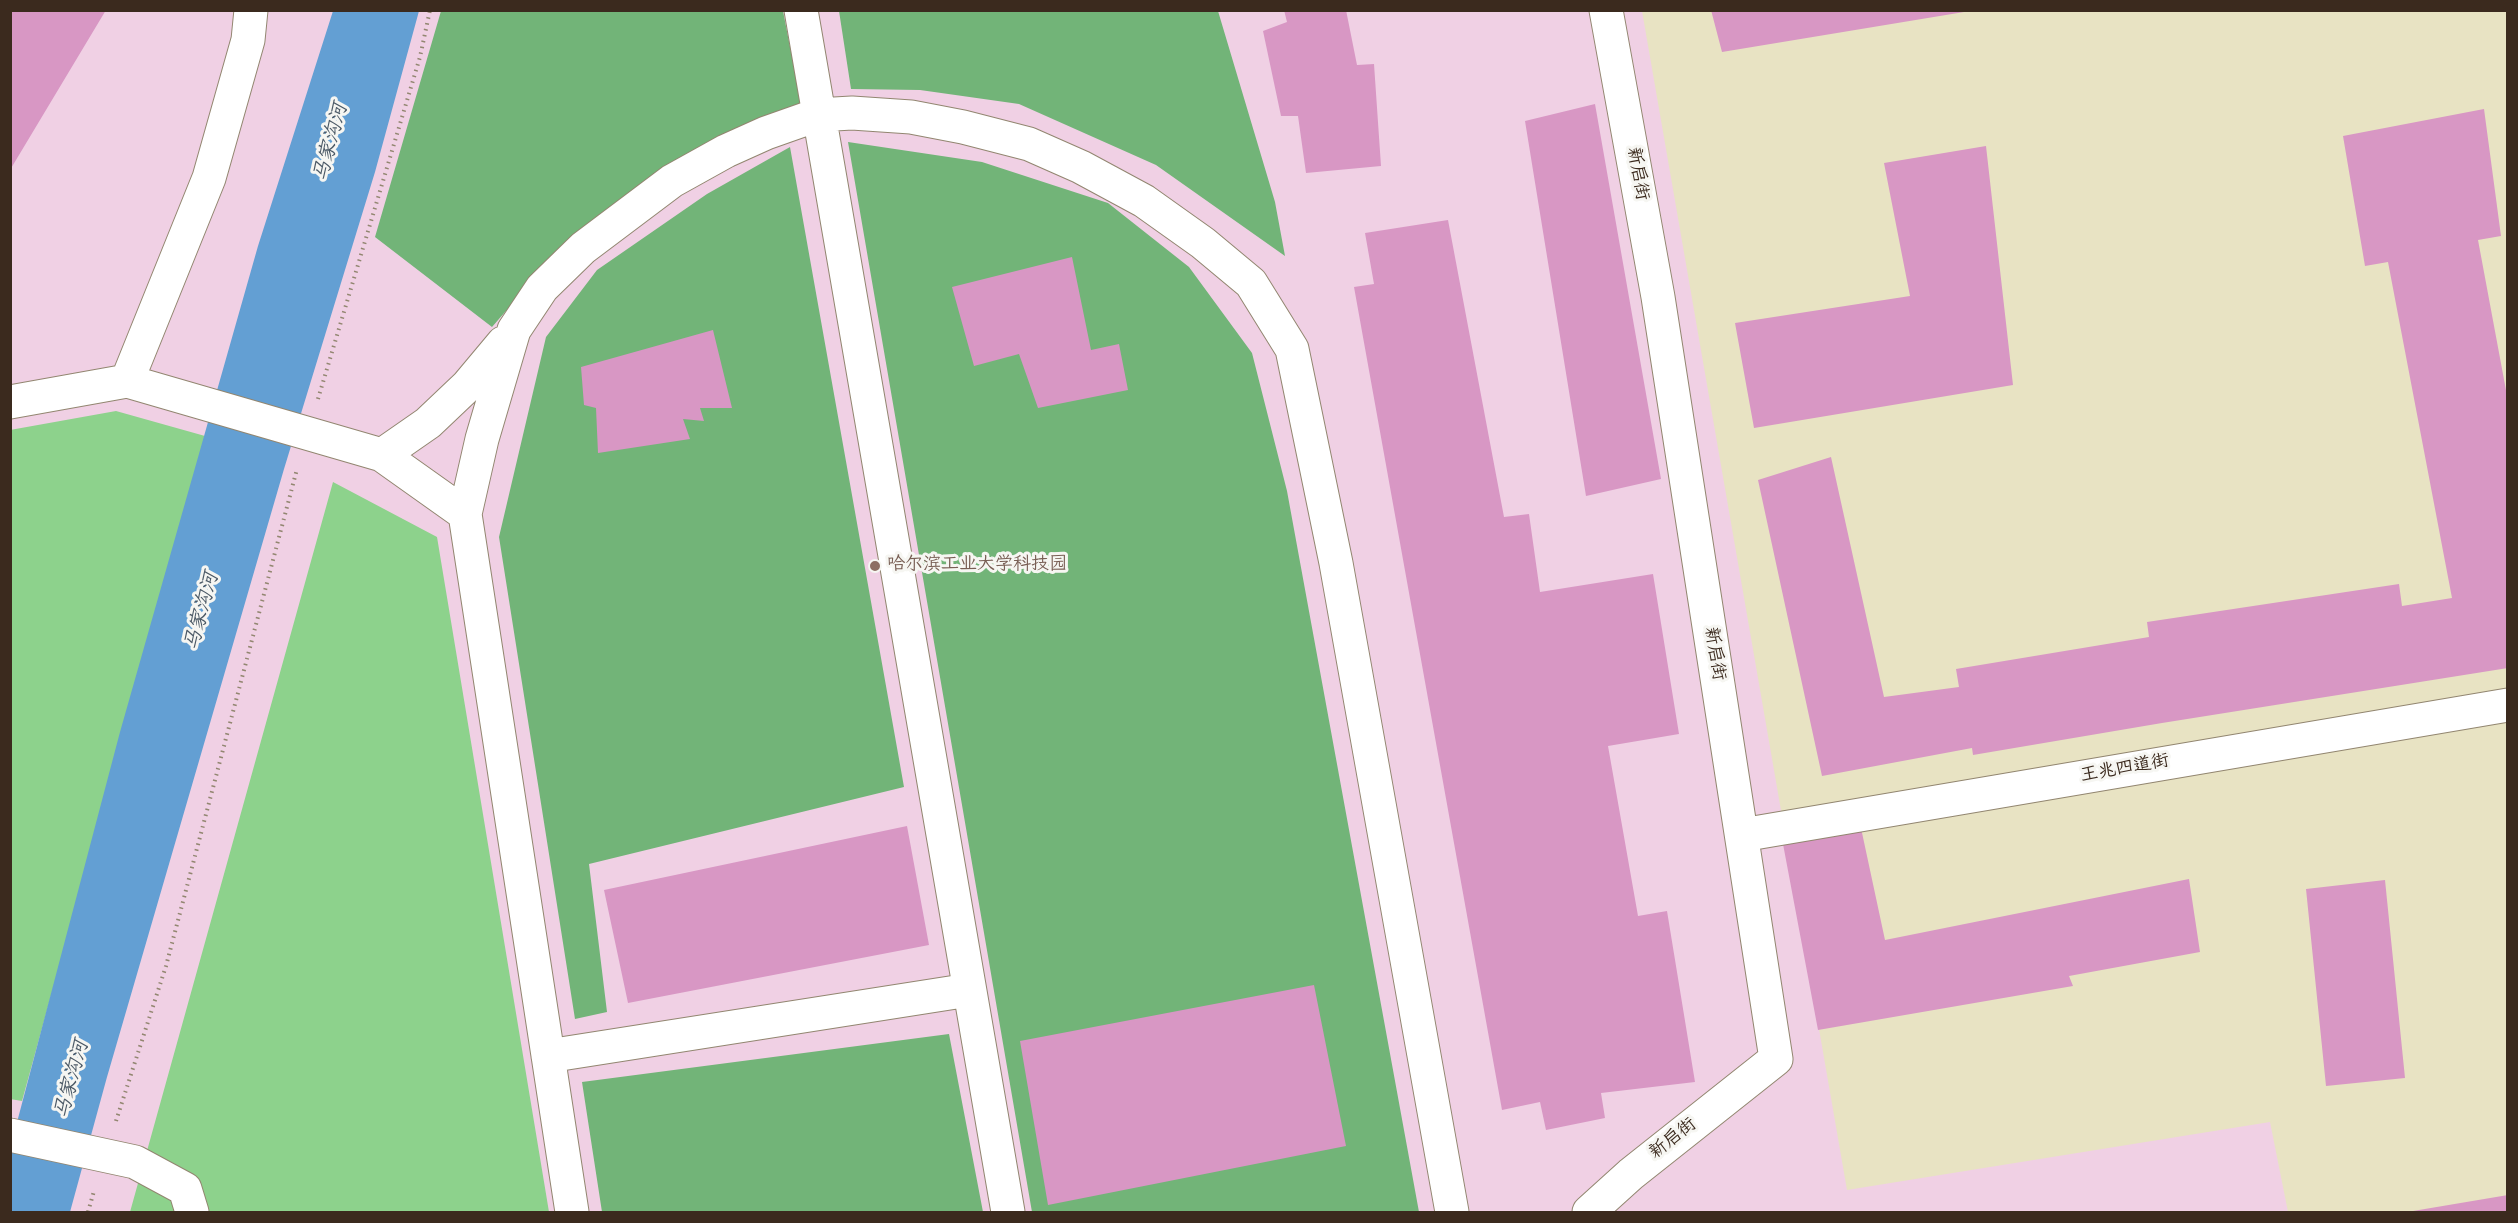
<!DOCTYPE html>
<meta charset="utf-8">
<style>
body{margin:0}
#map{position:relative;width:2518px;height:1223px;overflow:hidden;background:#e8e3c3;font-family:"Gochi Hand",sans-serif}
canvas{display:block}
.frame{position:absolute;inset:0;border:12px solid #3b2a1e;pointer-events:none}
</style>
<div id="map">
<canvas width="2518" height="1223"></canvas>
<div class="frame"></div>
</div>
<script>
const ctx = document.querySelector('canvas').getContext('2d');
ctx.lineJoin = 'round';
function fillPath(path, color) {
  ctx.fillStyle = color;
  ctx.fill(path, 'evenodd');
}
function toPath(rows) {
  const path = new Path2D();
  for (const r of rows) {
    path.moveTo(r[0], r[1]);
    for (let i = 2; i < r.length; i += 2) path.lineTo(r[i], r[i + 1]);
  }
  return path;
}
function stroke(path, color, width, dash) {
  ctx.strokeStyle = color;
  ctx.lineWidth = width;
  ctx.lineCap = dash ? 'butt' : 'round';
  ctx.setLineDash(dash || []);
  ctx.stroke(path);
}
function label(font, color, halo, rows, align = 'center') {
  ctx.font = font + ' "Gochi Hand","LXGW WenKai TC",sans-serif';
  ctx.lineWidth = 6;
  ctx.setLineDash([]);
  ctx.textBaseline = 'middle';
  ctx.strokeStyle = halo;
  ctx.fillStyle = color;
  for (const [text, x, y, turn = 0] of rows) {
    ctx.save();
    ctx.translate(x, y);
    ctx.rotate((+turn || 0) * Math.PI / 180);
    ctx.textAlign = isNaN(turn) ? turn : align;
    if (halo) ctx.strokeText(text, 0, 0);
    ctx.fillText(text, 0, 0);
    ctx.restore();
  }
}
fillPath(toPath([
 [10,11,1642,11,1847,1190,2270,1122,2288,1212,11,1212]
]), '#f0d0e4');
fillPath(toPath([
 [116,411,205,436,22,1101,10,1099,10,430],
 [333,482,437,537,549,1212,130,1212]
]), '#8dd28c');
fillPath(toPath([
 [441,11,783,11,801,103,725,135,564,244,492,327,375,237],
 [839,11,1218,11,1275,202,1285,256,1156,165,1019,104,920,90,851,89],
 [848,142,982,162,1108,203,1189,267,1252,353,1287,491,1419,1212,1032,1212],
 [790,147,904,787,589,864,607,1012,575,1019,499,537,546,337,597,270,707,194],
 [949,1034,983,1212,602,1212,582,1082]
]), '#72b478');
fillPath(toPath([
 [333,11,419,11,375,172,284,469,107,1077,70,1212,11,1212,11,1145,120,732,258,246]
]), '#639fd3');
fillPath(toPath([
 [10,10,106,10,10,170],
 [1284,10,1346,10,1357,65,1374,64,1381,166,1306,173,1298,116,1281,116,1263,31,1287,22],
 [1711,10,1964,10,1964,12,1722,52],
 [1595,104,1661,479,1586,496,1525,121],
 [2484,109,2501,236,2478,240,2508,401,2508,552,2506,552,2508,668,2162,723,1973,755,1972,748,1822,776,1758,480,1831,457,1884,697,1959,687,1956,669,2149,637,2147,622,2399,584,2402,606,2452,598,2388,262,2365,266,2343,136],
 [1986,146,2013,385,1754,428,1735,323,1910,296,1884,163],
 [1448,220,1504,517,1529,514,1540,592,1653,574,1679,734,1608,746,1638,916,1667,911,1695,1082,1601,1093,1605,1118,1546,1130,1540,1102,1502,1110,1354,287,1374,284,1365,233],
 [1072,257,1091,350,1119,344,1128,390,1038,408,1019,354,974,366,952,287],
 [713,330,732,408,700,408,704,421,683,419,690,439,598,453,596,408,584,405,581,367],
 [907,826,929,945,628,1003,604,890],
 [1861,828,1885,940,2189,879,2200,952,2069,976,2073,986,1818,1030,1783,844],
 [2385,880,2405,1078,2326,1086,2306,889],
 [1314,985,1346,1146,1048,1205,1020,1041],
 [2508,1195,2508,1212,2413,1212,2413,1211]
]), '#d897c4');
const minor = toPath([
 [801,10,1008,1212],
 [127,381,382,455,465,514],
 [10,402,127,381,209,178,248,40,251,10],
 [382,455,428,423,467,386,503,343],
 [1742,835,2508,705],
 [548,1056,969,990],
 [10,1135,135,1162,185,1189,192,1212],
 [572,1212,465,514,482,439,514,330,542,288,583,248,672,181,726,151,766,133,817,115,852,113,911,117,963,127,1029,144,1081,167,1144,201,1203,243,1251,283,1292,349,1336,563,1452,1212],
 [1589,1212,1631,1174,1776,1059,1658,297,1606,10]
]);
stroke(minor, '#928670', 35);
stroke(toPath([
 [318,399,420,57,430,10],
 [116,1121,166,966,297,469],
 [88,1212,94,1191]
]), '#928670', 4, [1.5, 4.5]);
stroke(minor, '#fff', 33);
for (const [x, y, r, color] of [
 [875,566,6,"#8d6e63"]
]) {
  const dot = new Path2D();
  dot.arc(x, y, r, 0, 2 * Math.PI);
  ctx.fillStyle = color;
  ctx.fill(dot);
  stroke(dot, '#f6f6f2', 2);
}
label('18px', '#3b2a1e', '#f6f6f2', [
 ["新启街",1636,174,80],
 ["新启街",1713,654,81],
 ["王兆四道街",2125,770,-10],
 ["新启街",1674,1140,-38]
]);
label('18px', '#785e54', '#f6f6f2', [
 ["哈尔滨工业大学科技园",887,566]
], 'left');
label('italic 20px', '#4b5966', '#f6f6f2', [
 ["马家沟河",333,143,-75],
 ["马家沟河",204,612,-75],
 ["马家沟河",74,1080,-75]
]);
</script>
